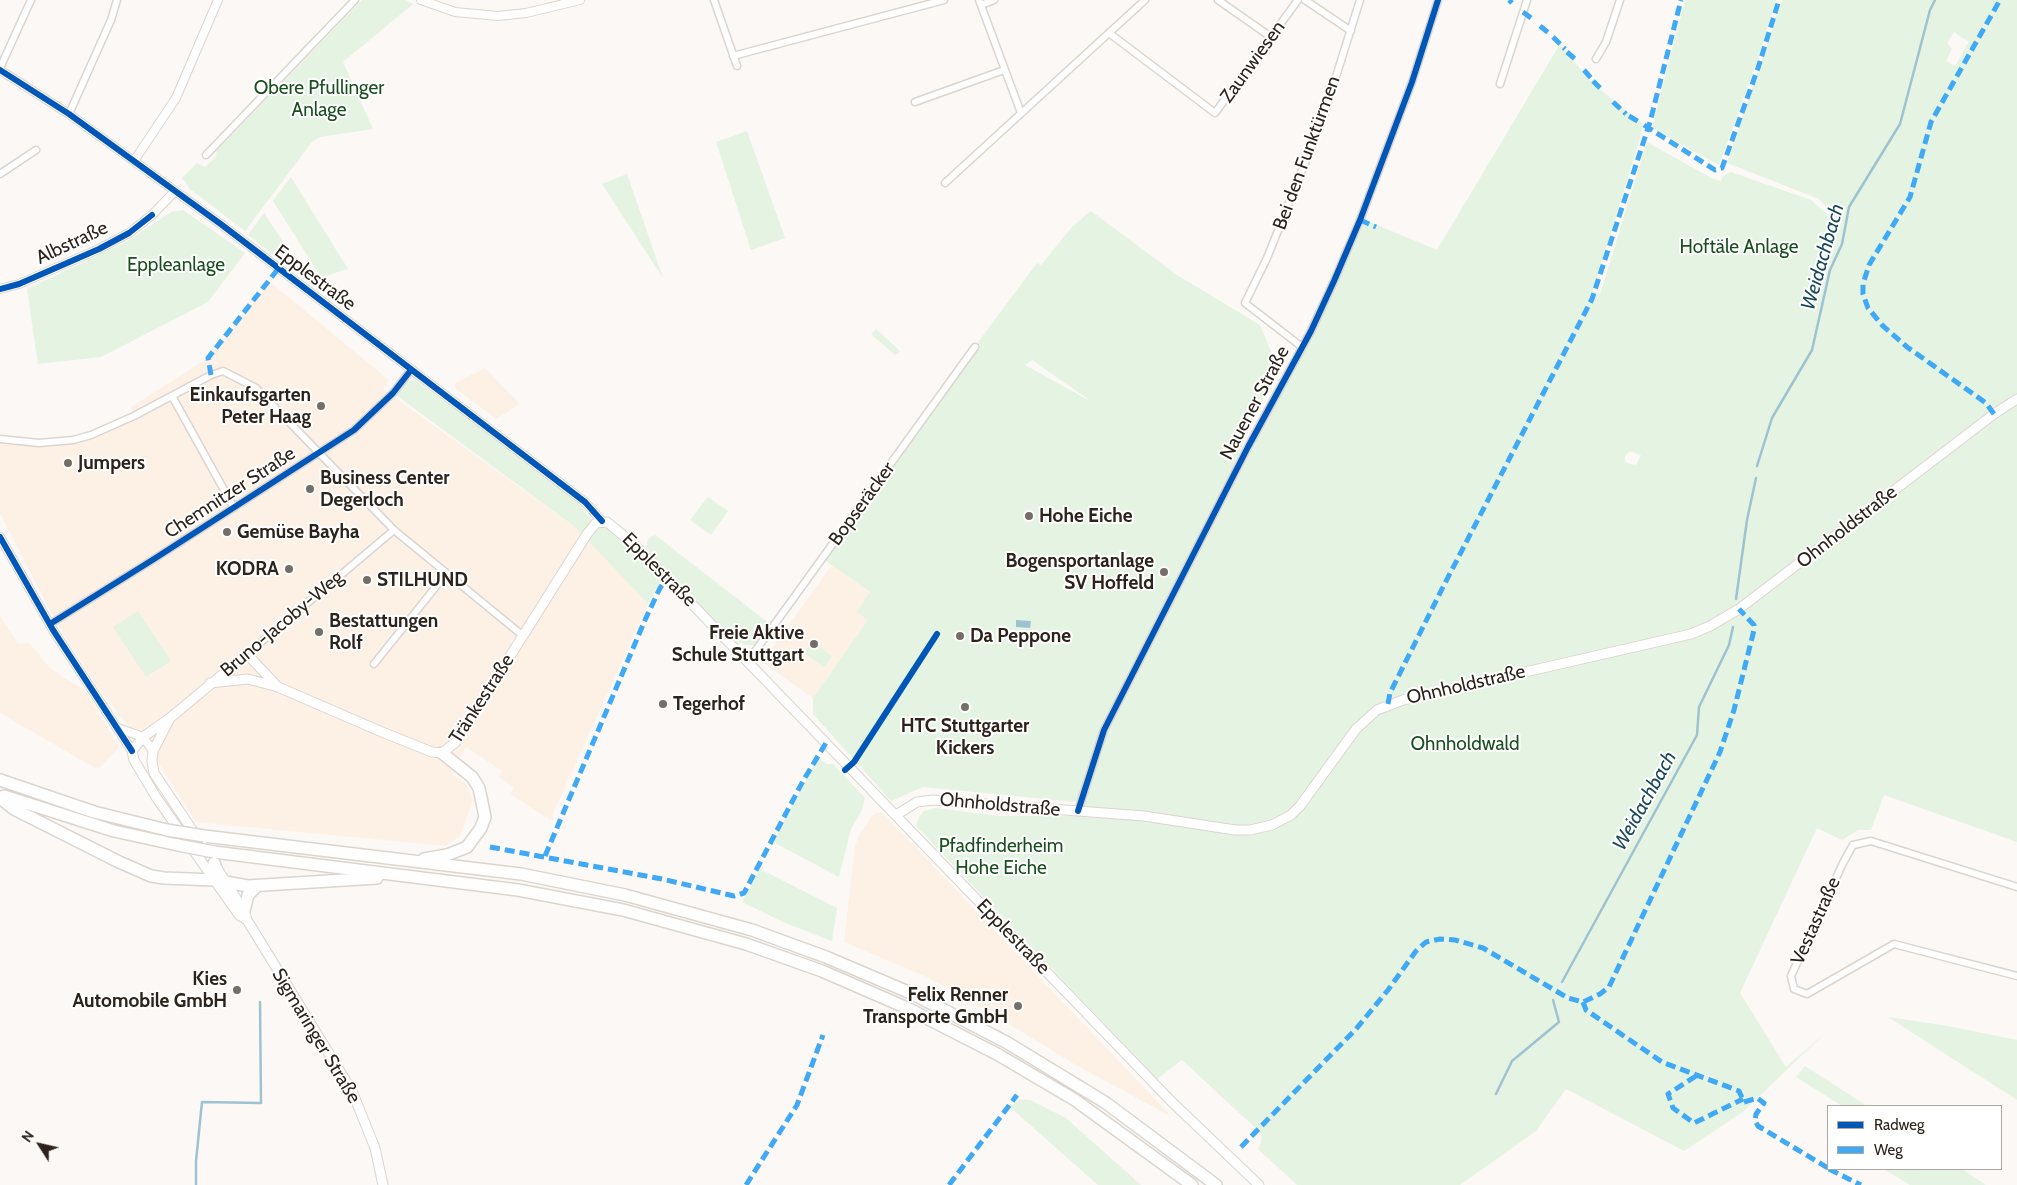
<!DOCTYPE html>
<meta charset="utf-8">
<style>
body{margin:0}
#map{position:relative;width:2017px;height:1185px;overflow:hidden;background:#fbf8f5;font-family:Cabin,sans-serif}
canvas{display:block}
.legend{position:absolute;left:1827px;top:1105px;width:175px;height:65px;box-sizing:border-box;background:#fff;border:1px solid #aba7a3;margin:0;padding:6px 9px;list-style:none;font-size:15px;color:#2d231a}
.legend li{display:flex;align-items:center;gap:10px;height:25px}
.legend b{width:25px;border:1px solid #aba7a3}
.north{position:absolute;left:15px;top:1120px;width:50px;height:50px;-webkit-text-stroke:4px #fff;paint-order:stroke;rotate:305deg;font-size:14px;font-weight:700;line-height:20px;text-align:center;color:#2d231a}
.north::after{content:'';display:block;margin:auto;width:18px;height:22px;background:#2d231a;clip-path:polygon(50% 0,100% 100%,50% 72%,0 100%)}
</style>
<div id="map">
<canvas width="2017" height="1185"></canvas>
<ul class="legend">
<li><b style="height:6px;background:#0057b8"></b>Radweg</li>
<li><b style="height:6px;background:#3fa9f5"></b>Weg</li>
</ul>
<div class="north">N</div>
</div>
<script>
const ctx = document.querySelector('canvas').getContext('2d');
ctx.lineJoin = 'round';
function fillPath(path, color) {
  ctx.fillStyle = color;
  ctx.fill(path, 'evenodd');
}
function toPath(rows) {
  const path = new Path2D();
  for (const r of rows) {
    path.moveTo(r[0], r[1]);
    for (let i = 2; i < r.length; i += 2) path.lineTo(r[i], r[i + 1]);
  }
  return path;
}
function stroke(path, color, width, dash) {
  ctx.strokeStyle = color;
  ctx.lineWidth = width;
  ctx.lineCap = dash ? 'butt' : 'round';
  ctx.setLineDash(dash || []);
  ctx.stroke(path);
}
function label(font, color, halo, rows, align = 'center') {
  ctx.font = font + ' Cabin,sans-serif';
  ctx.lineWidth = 4;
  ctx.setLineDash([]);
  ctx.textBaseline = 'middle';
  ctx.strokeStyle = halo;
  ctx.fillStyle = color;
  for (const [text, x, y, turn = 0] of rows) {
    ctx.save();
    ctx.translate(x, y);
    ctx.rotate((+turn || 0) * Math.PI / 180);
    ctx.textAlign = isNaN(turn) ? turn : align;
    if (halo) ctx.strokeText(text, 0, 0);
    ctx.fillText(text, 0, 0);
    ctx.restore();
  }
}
fillPath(toPath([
 [270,282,389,380,383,389,575,527,648,604,550,820,510,794,514,788,499,777,502,771,466,747,450,773,465,782,473,800,460,836,445,846,196,822,156,759,158,748,144,735,134,734,92,679,51,613,0,513,0,439,39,443,73,440,135,416,131,407,208,358],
 [485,368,520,404,496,419,455,388,455,383],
 [832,565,870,592,869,620,813,698,762,662],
 [0,615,18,644,29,643,49,667,62,677,84,689,119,747,101,767,95,768,0,713],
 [876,813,883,813,1172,1117,1076,1065,965,997,927,977,844,942,855,846,860,834,871,817]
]), '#fdf1e6');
fillPath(toPath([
 [362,0,405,0,413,4,343,62,373,129,320,137,312,142,245,231,190,189,182,178,197,163,205,167,216,157,217,150],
 [1685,0,1776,0,1759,56,1719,165,1652,128],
 [1782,0,2017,0,2017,842,1884,795,1871,830,1858,830,1842,840,1817,828,1740,993,1786,1067,1825,1033,1744,1111,1684,1151,1566,1089,1536,1131,1460,1185,1297,1185,1258,1149,1261,1143,1262,1134,1182,1060,1157,1079,916,826,919,817,924,811,936,808,999,816,1080,816,1095,758,1076,802,923,787,891,801,813,714,813,698,868,620,857,612,870,592,819,556,1037,263,1041,265,1072,227,1091,211,1177,275,1260,325,1277,366,1229,476,1145,642,1115,712,1306,346,1365,220,1437,250,1560,44,1591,82,1644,125,1593,291,1600,294,1647,142,1713,179,1721,181,1723,176,1731,172,1811,200,1829,216,1831,212,1819,199,1727,163],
 [1954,32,1969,42,1955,66,1946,61,1952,49,1947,43],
 [1032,360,1088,399,1088,400,1025,365],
 [1630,451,1641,455,1636,465,1626,463,1625,460,1625,456],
 [747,131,785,238,751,250,716,142],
 [627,174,663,278,602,184],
 [291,177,348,269,321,277,273,201],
 [183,210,245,253,208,302,101,357,38,364,27,289,126,242,171,212],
 [264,213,307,278,303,279,248,235],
 [876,329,900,351,895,355,871,334],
 [414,379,571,495,581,505,588,517,630,544,662,578,648,604,575,527,396,395,407,382],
 [708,497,728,511,711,535,690,520],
 [655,535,770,624,755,645,745,645,736,642,649,553,647,543,649,538],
 [138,611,171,661,146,677,113,627],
 [812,641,832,656,824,667,804,653],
 [818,758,827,764,833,764,865,798,862,810,851,829,839,877,773,842],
 [760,869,837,908,832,941,783,922,742,902],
 [1888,1017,1948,1026,2017,1040,2017,1100],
 [1805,1066,1867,1106,1842,1106,1796,1077],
 [1020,1099,1030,1100,1066,1118,1141,1185,1098,1185,1010,1107],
 [1884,1169,1962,1169,1986,1185,1910,1185]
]), '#e5f3e3');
fillPath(toPath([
 [1016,620,1031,621,1030,628,1016,627]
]), '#9ec3d0');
stroke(toPath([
 [1757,466,1772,418,1812,350,1830,270,1842,244,1849,207,1900,124,1930,10,1935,0],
 [1736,599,1747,520,1756,478],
 [1562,982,1697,735,1699,707,1729,645,1733,627],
 [1496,1094,1512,1061,1559,1022,1553,1000],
 [196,1185,196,1161,202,1102,261,1103,260,1002]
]), '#9ec3d0', 2.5);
const minor = toPath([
 [714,0,737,66],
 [979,0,1021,113],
 [1218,0,1271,37],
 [1305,0,1351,31],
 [981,5,994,0],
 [1109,33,1215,113,1298,0],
 [733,56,944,0],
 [1596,59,1606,42,1620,0],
 [0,68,31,0],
 [1500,84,1527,0],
 [915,102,1004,70],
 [69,114,111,20,117,0],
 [206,155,355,0],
 [0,174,36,150],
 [945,183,1145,0],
 [1302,347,1245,303,1267,258,1323,118,1360,0],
 [172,396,234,508],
 [0,439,39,443,73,440,91,435,134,416,211,375,223,371,256,388,394,530,522,635],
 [50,624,154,559,354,430,393,393,411,370],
 [247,654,394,530],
 [748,661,975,347],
 [374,664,446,574],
 [1078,811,1104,730,1248,447,1311,331,1334,281,1360,220,1412,82,1438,0],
 [2017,887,1871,841,1853,845,1843,863,1791,976,1794,989,1807,994,1894,944,2017,976]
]);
const tertiary = toPath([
 [421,0,455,12,498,16,526,13,580,0],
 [0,70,69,114,222,225,585,502,602,521],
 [134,161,176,98,218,0],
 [0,289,19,284,99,249,129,233,152,215,175,191],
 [0,537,53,630,132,751],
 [118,728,143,737,153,751]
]);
const secondary = toPath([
 [210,683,248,679,278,687,382,732,432,752,442,753,456,742,587,534,596,523,607,522,635,545,1172,1102,1259,1185],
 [170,718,153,751,152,761,154,773,207,852],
 [896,815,917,802,933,800,1144,816,1235,830,1250,830,1272,825,1291,815,1300,806,1356,729,1377,710,1403,700,1691,634,1710,626,1739,609,1994,414,2017,399],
 [215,865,244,911,247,920,352,1091,375,1148,383,1185],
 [247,920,239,915,156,797,134,760,132,751,143,737,170,718,247,654,276,685]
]);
const trunk = toPath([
 [0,780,94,812,167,830],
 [4,796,114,831,178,845],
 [0,798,14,809,119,862,151,876,164,878,214,880,248,886,377,878],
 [204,836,521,874,625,895,752,930,826,957,913,994,1006,1042,1106,1103,1216,1185],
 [214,852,518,890,623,910,746,944,822,971,907,1008,997,1054,1075,1100,1192,1185],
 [424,859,447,855,467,847,481,828,485,817,479,788,472,777,442,753],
 [214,880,217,871,214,863],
 [244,911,248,895,257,886]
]);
stroke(minor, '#dcd5cf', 9);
stroke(tertiary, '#dcd5cf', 10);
stroke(secondary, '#dcd5cf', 11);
stroke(trunk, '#dcd5cf', 14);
stroke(minor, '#fefefe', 6);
stroke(tertiary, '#fefefe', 8);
stroke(secondary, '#fefefe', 9);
stroke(trunk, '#fefefe', 11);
const trunkBridge = toPath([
 [167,830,204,836],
 [178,845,214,852]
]);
stroke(trunkBridge, '#dcd5cf', 14, []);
stroke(trunkBridge, '#fefefe', 11);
stroke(toPath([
 [1509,0,1512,3],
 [1523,12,1531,18],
 [1540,26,1550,34],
 [1553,37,1565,49],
 [1567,52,1575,59],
 [1584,70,1591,78],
 [1593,81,1602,90],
 [1613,102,1626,114],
 [1629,116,1641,123],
 [1644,125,1715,170,1722,168,1758,68,1779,0],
 [1360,220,1376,227],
 [211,375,208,358,278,269],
 [1994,414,1986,403,1907,347,1882,325,1868,308,1863,294,1863,284,1869,265,1910,197,1931,122,2000,0],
 [1388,704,1390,693,1443,587,1592,299,1650,122,1681,0],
 [490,847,662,879,734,896,744,893,803,781,826,743],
 [545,856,645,620,660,588,667,578],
 [1583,1002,1586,1010,1662,1062,1739,1091,1744,1102,1757,1098,1764,1103,1756,1114,1755,1121,1758,1126,1828,1168],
 [1696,1076,1668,1094,1673,1108,1694,1123,1743,1099],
 [1241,1147,1356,1029,1388,990,1416,951,1426,942,1440,939,1455,940,1483,948,1568,998,1583,1002,1600,994,1609,987,1720,752,1734,710,1754,630,1754,625,1739,609],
 [1829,1169,1861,1185],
 [746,1185,797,1105,823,1035],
 [949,1185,1017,1095]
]), '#3fa9f5', 5, [10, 5]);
stroke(toPath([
 [0,70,69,114,222,225,585,502,602,521],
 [0,289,19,284,99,249,129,233,152,215],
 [0,537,53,630,132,751],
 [50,624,154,559,354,430,393,393,411,370],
 [845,770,854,762,937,634],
 [1078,811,1104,730,1248,447,1311,331,1334,281,1360,220,1412,82,1438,0]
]), '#0057b8', 6);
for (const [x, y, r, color] of [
 [321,406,5,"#756e67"],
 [68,463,5,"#756e67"],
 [310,489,5,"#756e67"],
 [1029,516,5,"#756e67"],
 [227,532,5,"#756e67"],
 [289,569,5,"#756e67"],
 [1164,572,5,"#756e67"],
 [367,580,5,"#756e67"],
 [319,632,5,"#756e67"],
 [960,636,5,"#756e67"],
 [814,644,5,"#756e67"],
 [663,704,5,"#756e67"],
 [965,707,5,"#756e67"],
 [237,990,5,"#756e67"],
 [1018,1006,5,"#756e67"]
]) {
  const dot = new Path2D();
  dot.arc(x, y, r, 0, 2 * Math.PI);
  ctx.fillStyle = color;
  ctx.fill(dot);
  stroke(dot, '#fff', 2);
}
label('19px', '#2d231a', '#fff', [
 ["Zaunwiesen",1253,62,-54],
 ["Bei den Funktürmen",1307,153,-70],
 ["Albstraße",72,243,-25],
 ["Epplestraße",315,278,37],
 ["Nauener Straße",1255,403,-62],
 ["Chemnitzer Straße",230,493,-33],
 ["Bopseräcker",862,504,-54],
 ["Ohnholdstraße",1847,527,-38],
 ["Epplestraße",659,570,45],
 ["Bruno-Jacoby-Weg",282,624,-40],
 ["Ohnholdstraße",1466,685,-13],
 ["Tränkestraße",482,699,-57],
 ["Ohnholdstraße",1000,805,5],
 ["Vestastraße",1816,921,-66],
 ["Epplestraße",1013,937,46],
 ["Sigmaringer Straße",316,1036,59]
]);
label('19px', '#1a4f20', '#fff', [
 ["Obere Pfullinger",319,88],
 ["Anlage",319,110],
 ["Hoftäle Anlage",1739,247],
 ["Eppleanlage",176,265],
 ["Ohnholdwald",1465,744],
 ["Pfadfinderheim",1001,846],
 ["Hohe Eiche",1001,868]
]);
label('bold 19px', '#2d231a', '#fff', [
 ["Einkaufsgarten",311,395,"right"],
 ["Peter Haag",311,417,"right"],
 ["Jumpers",78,463],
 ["Business Center",320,478],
 ["Degerloch",320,500],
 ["Hohe Eiche",1039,516],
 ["Gemüse Bayha",237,532],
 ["Bogensportanlage",1154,561,"right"],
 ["SV Hoffeld",1154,583,"right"],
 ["KODRA",279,569,"right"],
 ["STILHUND",377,580],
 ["Bestattungen",329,621],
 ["Rolf",329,643],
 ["Freie Aktive",804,633,"right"],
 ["Schule Stuttgart",804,655,"right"],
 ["Da Peppone",970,636],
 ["Tegerhof",673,704],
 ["HTC Stuttgarter",965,726,"center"],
 ["Kickers",965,748,"center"],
 ["Kies",227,979,"right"],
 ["Automobile GmbH",227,1001,"right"],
 ["Felix Renner",1008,995,"right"],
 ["Transporte GmbH",1008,1017,"right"]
], 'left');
label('italic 20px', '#1a4959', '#fff', [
 ["Weidachbach",1823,257,-74],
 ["Weidachbach",1645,801,-61]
]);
</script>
